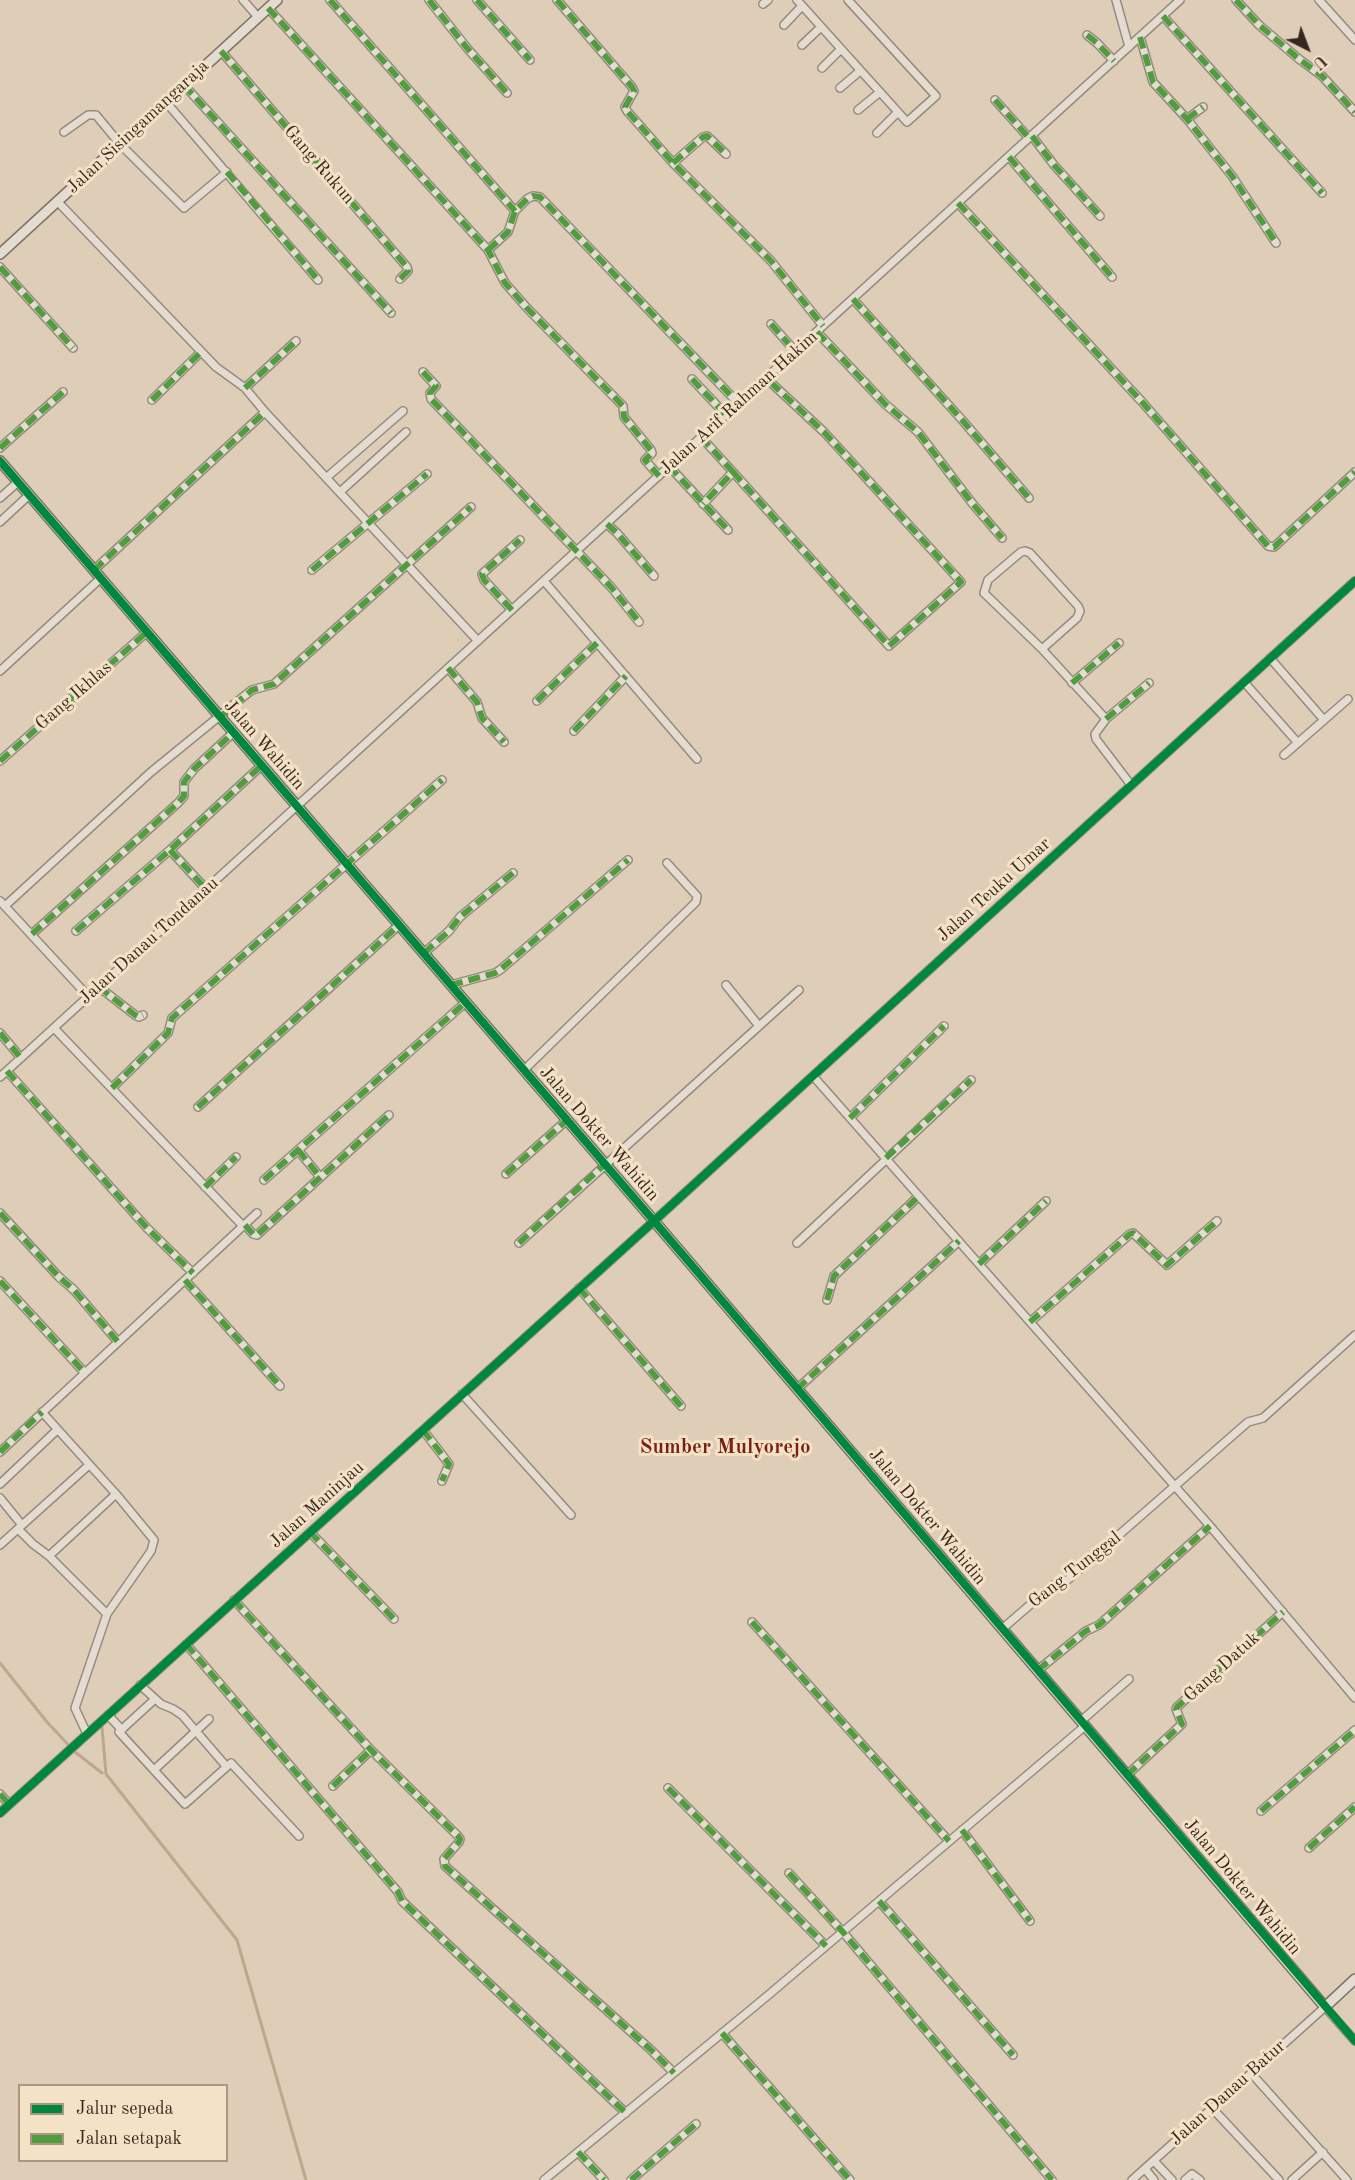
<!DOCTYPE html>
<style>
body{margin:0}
#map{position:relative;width:1355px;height:2180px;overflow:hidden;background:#deceb8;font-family:"Old Standard TT",serif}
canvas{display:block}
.legend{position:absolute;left:18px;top:2084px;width:210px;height:78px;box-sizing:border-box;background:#f4e2c6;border:2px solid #a89783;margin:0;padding:8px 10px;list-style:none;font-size:18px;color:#36261f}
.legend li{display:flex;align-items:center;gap:12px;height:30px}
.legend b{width:30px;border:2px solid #a89783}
.north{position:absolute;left:1277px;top:18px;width:60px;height:60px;-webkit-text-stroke:4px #f4e2c6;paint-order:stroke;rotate:138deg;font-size:16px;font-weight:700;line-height:24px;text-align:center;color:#36261f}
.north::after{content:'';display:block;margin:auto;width:21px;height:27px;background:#36261f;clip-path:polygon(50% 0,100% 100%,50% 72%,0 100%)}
</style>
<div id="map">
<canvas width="1355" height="2180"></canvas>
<ul class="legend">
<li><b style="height:8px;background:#00873e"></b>Jalur sepeda</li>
<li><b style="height:8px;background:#519c3f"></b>Jalan setapak</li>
</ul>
<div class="north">U</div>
</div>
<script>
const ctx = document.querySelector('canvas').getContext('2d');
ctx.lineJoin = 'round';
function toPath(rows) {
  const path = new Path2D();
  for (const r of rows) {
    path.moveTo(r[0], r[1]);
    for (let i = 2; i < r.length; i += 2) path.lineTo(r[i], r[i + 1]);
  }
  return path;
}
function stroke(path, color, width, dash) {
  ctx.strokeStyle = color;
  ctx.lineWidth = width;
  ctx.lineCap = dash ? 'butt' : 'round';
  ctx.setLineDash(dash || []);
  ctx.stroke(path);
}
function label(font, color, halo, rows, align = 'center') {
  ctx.font = font + ' "Old Standard TT",serif';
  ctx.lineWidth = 6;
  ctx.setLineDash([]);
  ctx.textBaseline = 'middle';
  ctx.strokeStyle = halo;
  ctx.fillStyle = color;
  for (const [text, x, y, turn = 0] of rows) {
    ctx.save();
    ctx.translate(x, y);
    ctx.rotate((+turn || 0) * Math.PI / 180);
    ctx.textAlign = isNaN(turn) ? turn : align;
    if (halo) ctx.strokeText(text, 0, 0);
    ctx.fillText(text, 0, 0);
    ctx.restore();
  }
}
stroke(toPath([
 [0,1663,47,1722,75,1752,102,1773],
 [102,1727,106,1774,237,1940,306,2180]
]), '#bda88c', 3);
const street = toPath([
 [243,0,258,17],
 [330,0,515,211],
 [429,0,467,48,507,93],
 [477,0,530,60],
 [557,0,632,87,634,91,625,107,627,111,673,163,771,261,823,326],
 [797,0,907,122,936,96,848,0],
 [1116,0,1129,47],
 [1236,0,1259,25,1299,59,1322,76,1355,112],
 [1319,0,1355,40],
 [763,4,768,0],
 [268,8,488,250,505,283,527,308,623,406,624,417,651,450,652,453,645,460,659,476],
 [1163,16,1322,193],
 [784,25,802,6],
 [1087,35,1097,43,1114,61],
 [1140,37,1153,82,1187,119,1232,176,1276,243],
 [802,45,821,27],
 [221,51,407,267,408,271,400,279],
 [822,68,841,49],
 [184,85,391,313],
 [840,88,860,71],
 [995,100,1029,138],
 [166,102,318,280],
 [858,110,880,92],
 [1187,119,1203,107],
 [64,132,88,115,96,115,120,144,184,208,227,172],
 [877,133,898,112],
 [1032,136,1054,165,1100,216],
 [1009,157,1112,277],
 [673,163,703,137,707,136,726,154],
 [57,201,216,367,245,388,265,412,478,641],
 [958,203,1143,403,1268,546,1274,547,1355,472],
 [488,250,508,232,515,211,527,199,533,196,540,197,738,403],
 [0,267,73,348],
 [853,299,963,421,1029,498],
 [771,324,795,351],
 [817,332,885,404,918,432,972,503,1002,538],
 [423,372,436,386,430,393,431,399,611,587,639,622],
 [692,379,726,415],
 [245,388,296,341],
 [152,400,201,352],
 [701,437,733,472,703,504],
 [0,448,63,392],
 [669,466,728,530],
 [733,472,889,646,961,582,825,433,766,378],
 [326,478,403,411],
 [340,492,406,432],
 [0,498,18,482],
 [0,522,29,495],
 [607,524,617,533,654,576],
 [94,570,265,412],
 [312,570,427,474],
 [544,581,697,759],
 [512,610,484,580,482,574,520,540],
 [1042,649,1077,618,1080,611,1078,606,1030,553,1025,551,1021,552,988,580,984,593,1042,649,1106,719,1095,734,1096,739,1131,785],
 [1270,658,1324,720],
 [448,668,477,702,482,718,504,742],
 [0,671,101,578],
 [1244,682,1298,743],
 [1072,683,1119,643],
 [537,701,597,643],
 [1106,719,1149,683],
 [574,731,626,676],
 [1284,755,1348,699],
 [0,761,147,632],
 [170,850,206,889],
 [0,901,88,996],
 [5,906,151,772,243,697,252,690,274,684,471,507],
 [76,931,170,850,262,765],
 [32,934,178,803,184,796,184,782,194,769,234,732],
 [424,953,449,931,460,917,513,873],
 [451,985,495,973,500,970,628,860],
 [726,985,759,1026],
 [99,987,135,1015,139,1017,143,1015],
 [54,1028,243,1226],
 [0,1033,21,1058],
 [524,1070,696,902,697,896,667,863],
 [7,1071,147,1228,193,1273],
 [813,1076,1210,1526,1355,1698],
 [0,1077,1180,0],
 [112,1088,168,1033,172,1018,442,780],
 [198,1107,399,925],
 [850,1118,944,1026],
 [298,1150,320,1177],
 [506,1174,567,1120],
 [264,1180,466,1002],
 [205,1187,236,1157],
 [0,1213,59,1277,74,1290,118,1342],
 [245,1225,253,1234,257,1235,389,1115],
 [519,1243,799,990],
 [797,1243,971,1080],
 [979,1264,1046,1201],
 [185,1280,280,1386],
 [0,1281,85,1373],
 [579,1288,681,1406],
 [827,1300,834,1276,919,1196],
 [1030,1322,1130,1234,1133,1233,1167,1265,1217,1221],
 [797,1389,959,1241],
 [462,1394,571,1515],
 [42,1412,116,1494,154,1540,151,1551,107,1614,75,1708,87,1734],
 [423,1430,449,1464,442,1481],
 [0,1452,257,1213],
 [0,1484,57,1430],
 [0,1498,22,1525],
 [18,1529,33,1544,49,1556,107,1614],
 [310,1532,394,1619],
 [0,1545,89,1465],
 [49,1556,116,1494],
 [234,1600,371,1750,458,1836,460,1839,459,1842,444,1859,445,1866,650,2049,674,2073],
 [752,1622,949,1841],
 [1002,1629,1053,1585,1064,1583,1248,1422,1263,1418,1355,1335],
 [186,1644,398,1892,402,1901,626,2113],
 [1038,1670,1086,1631,1099,1625,1210,1526],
 [140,1685,161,1704,173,1709,182,1715,226,1766],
 [155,1699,119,1732,185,1804,231,1763,299,1836],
 [108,1715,122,1730],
 [1081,1721,1129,1679],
 [154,1770,209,1719],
 [1127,1775,1182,1724,1176,1709,1177,1707,1283,1612],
 [333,1786,371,1750],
 [668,1788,826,1946],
 [0,1794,9,1804],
 [1261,1811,1355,1730],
 [0,1813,654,1221,1355,581],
 [962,1830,1030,1921],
 [1309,1848,1355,1807],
 [789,1873,842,1931,1052,2180],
 [879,1901,1013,2055],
 [722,2033,850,2180],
 [1251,2073,1347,2180],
 [1212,2108,1279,2180],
 [578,2152,604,2180],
 [1154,2161,1172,2180],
 [1145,2169,1154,2180],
 [544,2180,766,1997,1085,1726],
 [631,2180,696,2124],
 [1132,2180,1325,2007,1355,2041],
 [1185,2180,1192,2174,1200,2180],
 [1292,2180,1323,2152]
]);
const secondary = toPath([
 [0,254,277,0],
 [0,461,654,1221,1325,2007,1355,1979]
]);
stroke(street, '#958a7d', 10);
stroke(secondary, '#7e7368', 12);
stroke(street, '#e4dcd1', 7);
stroke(secondary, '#e4dcd1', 9);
stroke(toPath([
 [330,0,515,211],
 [429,0,467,48,507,93],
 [477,0,530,60],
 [557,0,632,87,634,91,625,107,627,111,673,163,771,261,823,326],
 [1236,0,1259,25,1299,59,1322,76,1355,112],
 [268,8,488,250,505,283,527,308,623,406,624,417,651,450,652,453,645,460,659,476],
 [1163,16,1322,193],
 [1087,35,1097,43,1114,61],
 [1140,37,1153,82,1187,119,1232,176,1276,243],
 [221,51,407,267,408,271,400,279],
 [184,85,391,313],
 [995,100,1029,138],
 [1187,119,1203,107],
 [1032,136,1054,165,1100,216],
 [1009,157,1112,277],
 [673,163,703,137,707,136,726,154],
 [227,172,318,280],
 [958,203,1143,403,1268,546,1274,547,1355,472],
 [488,250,508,232,515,211,527,199,533,196,540,197,738,403],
 [0,267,73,348],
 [853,299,963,421,1029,498],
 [771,324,795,351],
 [817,332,885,404,918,432,972,503,1002,538],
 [423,372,436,386,430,393,431,399,611,587,639,622],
 [692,379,726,415],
 [245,388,296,341],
 [152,400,201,352],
 [701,437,733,472,703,504],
 [0,448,63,392],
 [669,466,728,530],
 [733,472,889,646,961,582,825,433,766,378],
 [607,524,617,533,654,576],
 [94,570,265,412],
 [312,570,427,474],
 [512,610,484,580,482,574,520,540],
 [448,668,477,702,482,718,504,742],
 [1072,683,1119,643],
 [537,701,597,643],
 [220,717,252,690,274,684,471,507],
 [1106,719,1149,683],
 [574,731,626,676],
 [0,761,147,632],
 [170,850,206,889],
 [76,931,170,850,262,765],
 [32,934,178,803,184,796,184,782,194,769,234,732],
 [424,953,449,931,460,917,513,873],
 [451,985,495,973,500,970,628,860],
 [99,987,135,1015,139,1017,143,1015],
 [0,1033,21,1058],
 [7,1071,147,1228,193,1273],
 [112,1088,168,1033,172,1018,442,780],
 [198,1107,399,925],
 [850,1118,944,1026],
 [298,1150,320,1177],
 [886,1158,971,1080],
 [506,1174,567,1120],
 [264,1180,466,1002],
 [205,1187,236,1157],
 [0,1213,59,1277,74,1290,118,1342],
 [245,1225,253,1234,257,1235,389,1115],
 [519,1243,605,1164],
 [979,1264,1046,1201],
 [185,1280,280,1386],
 [0,1281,85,1373],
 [579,1288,681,1406],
 [827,1300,834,1276,919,1196],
 [1030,1322,1130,1234,1133,1233,1167,1265,1217,1221],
 [797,1389,959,1241],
 [423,1430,449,1464,442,1481],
 [0,1452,42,1412],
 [310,1532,394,1619],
 [234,1600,371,1750,458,1836,460,1839,459,1842,444,1859,445,1866,650,2049,674,2073],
 [752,1622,949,1841],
 [186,1644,398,1892,402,1901,626,2113],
 [1038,1670,1086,1631,1099,1625,1210,1526],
 [1127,1775,1182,1724,1176,1709,1177,1707,1283,1612],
 [333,1786,371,1750],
 [668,1788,826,1946],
 [0,1794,9,1804],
 [1261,1811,1355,1730],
 [962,1830,1030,1921],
 [1309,1848,1355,1807],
 [789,1873,842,1931,1052,2180],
 [879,1901,1013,2055],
 [722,2033,850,2180],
 [578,2152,604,2180],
 [631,2180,696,2124]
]), '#519c3f', 6, [12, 6]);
stroke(toPath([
 [0,461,654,1221,1355,2041],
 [0,1813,654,1221,1355,581]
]), '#00873e', 8);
label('18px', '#36261f', '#f4e2c6', [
 ["Jalan Sisingamangaraja",138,127,-43],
 ["Gang Rukun",319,165,49],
 ["Jalan Arif Rahman Hakim",739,403,-42],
 ["Gang Ikhlas",74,696,-41],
 ["Jalan Wahidin",264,745,49],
 ["Jalan Teuku Umar",994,890,-42],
 ["Jalan Danau Tondanau",149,941,-42],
 ["Jalan Dokter Wahidin",599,1134,49],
 ["Jalan Maninjau",317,1505,-42],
 ["Jalan Dokter Wahidin",927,1517,50],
 ["Gang Tunggal",1075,1570,-38],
 ["Gang Datuk",1222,1667,-42],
 ["Jalan Dokter Wahidin",1242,1887,50],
 ["Jalan Danau Batur",1228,2093,-42]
]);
label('bold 21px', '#7a1f14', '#f4e2c6', [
 ["Sumber Mulyorejo",725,1447]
]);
</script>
